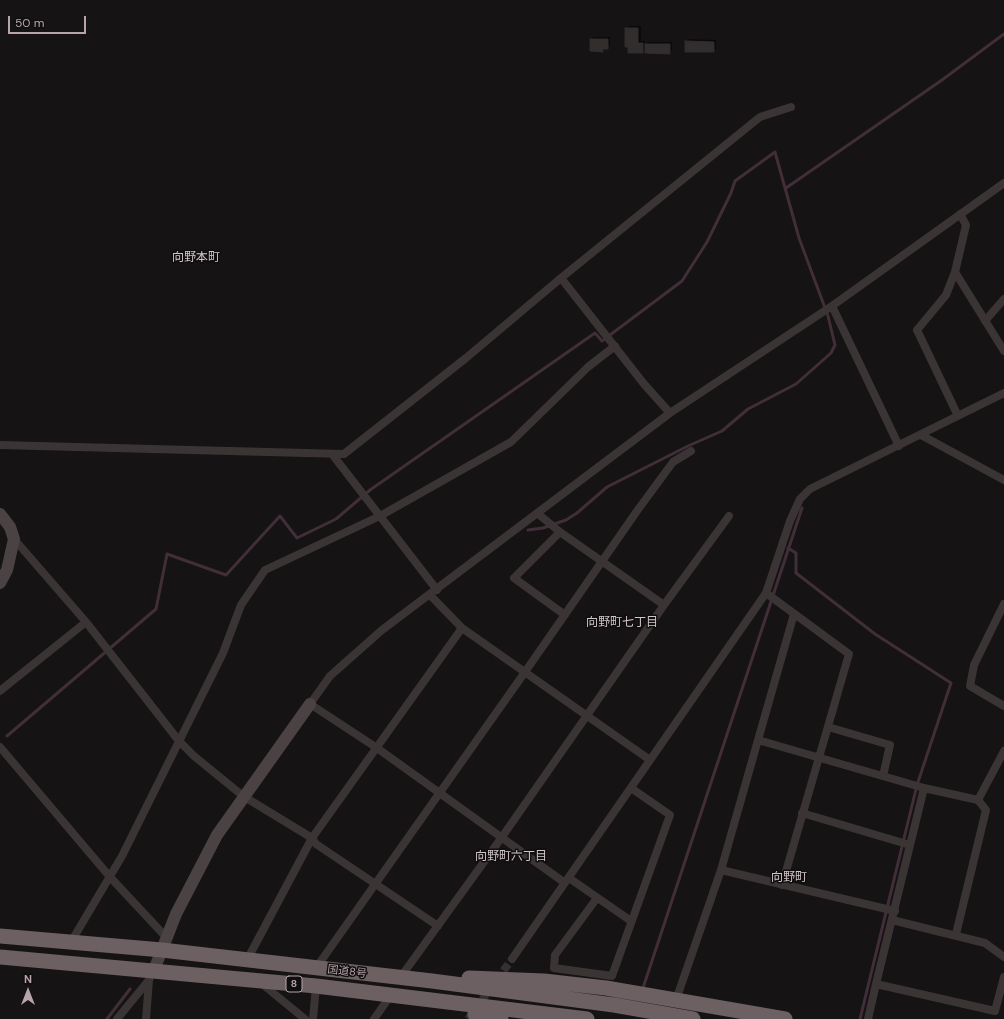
<!DOCTYPE html>
<meta charset="utf-8">
<style>
body{margin:0}
#map{position:relative;width:1004px;height:1019px;overflow:hidden;background:#151313;font-family:"DM Sans",sans-serif}
canvas{display:block}
.north{position:absolute;left:8px;top:971px;width:40px;height:40px;-webkit-text-stroke:3px #100e0e;paint-order:stroke;rotate:0deg;font-size:11px;font-weight:700;line-height:16px;text-align:center;color:#b7a4aa}
.north::after{content:'';display:block;margin:auto;width:14px;height:18px;background:#b7a4aa;clip-path:polygon(50% 0,100% 100%,50% 72%,0 100%)}
.scale{position:absolute;left:8px;top:16px;width:78px;height:18px;box-sizing:border-box;border:2px solid #b7a4aa;border-top:0;padding-left:5px;font-size:12px;line-height:14px;white-space:nowrap;color:#b7a4aa;-webkit-text-stroke:3px #100e0e;paint-order:stroke}
</style>
<div id="map">
<canvas width="1004" height="1019"></canvas>
<div class="north">N</div>
<div class="scale">50 m</div>
</div>
<script>
const ctx = document.querySelector('canvas').getContext('2d');
ctx.lineJoin = 'round';
function fillPath(path, color) {
  ctx.fillStyle = color;
  ctx.fill(path, 'evenodd');
}
function toPath(rows) {
  const path = new Path2D();
  for (const r of rows) {
    path.moveTo(r[0], r[1]);
    for (let i = 2; i < r.length; i += 2) path.lineTo(r[i], r[i + 1]);
  }
  return path;
}
function stroke(path, color, width, dash) {
  ctx.strokeStyle = color;
  ctx.lineWidth = width;
  ctx.lineCap = dash ? 'butt' : 'round';
  ctx.setLineDash(dash || []);
  ctx.stroke(path);
}
function label(font, color, halo, rows, align = 'center') {
  ctx.font = font + ' "DM Sans","Noto Sans JP",sans-serif';
  ctx.lineWidth = 3;
  ctx.setLineDash([]);
  ctx.textBaseline = 'middle';
  ctx.strokeStyle = halo;
  ctx.fillStyle = color;
  for (const [text, x, y, turn = 0] of rows) {
    ctx.save();
    ctx.translate(x, y);
    ctx.rotate((+turn || 0) * Math.PI / 180);
    ctx.textAlign = isNaN(turn) ? turn : align;
    if (halo) ctx.strokeText(text, 0, 0);
    ctx.fillText(text, 0, 0);
    ctx.restore();
  }
}
fillPath(toPath([
 [629,26,641,26,641,41,645,41,645,45,648,42,672,42,672,50,670,53,646,49,643,52,626,29],
 [594,37,610,37,610,45,602,51,591,39],
 [689,39,716,40,716,48,714,51,686,42]
]), '#0007');
stroke(toPath([
 [786,188,942,80,1004,34],
 [788,548,796,553,796,573,875,634,951,683,917,785,860,1019],
 [7,736,156,609,167,554,226,575,280,516,297,538,336,519,370,490,595,333,602,341,682,281,707,242,731,193,735,181,775,152,799,238,828,316,835,345,831,353,796,384,748,409,722,431,688,446,607,487,577,513,566,520,543,528,528,530],
 [642,991,802,508],
 [107,1019,130,989]
]), '#412e38', 3);
const building = toPath([
 [625,28,638,28,638,43,643,43,643,53,628,53,628,47,625,47,625,28],
 [590,39,608,39,608,49,603,49,603,52,590,51,590,39],
 [685,41,714,42,714,52,685,52,685,41],
 [645,44,670,44,670,54,645,53,645,44]
]);
fillPath(building, '#322e2e');
stroke(building, '#312d2d', 1);
stroke(toPath([
 [468,1019,512,959]
]), '#353031', 8, [8, 4]);
stroke(toPath([
 [960,214,966,225,955,272,1004,351],
 [955,272,946,295,917,330,958,416],
 [561,278,644,384,670,413],
 [832,306,899,446],
 [985,321,1004,299],
 [921,435,1004,480],
 [0,445,344,454,466,358,561,278,760,117,791,107],
 [332,454,437,590],
 [537,513,560,532,664,605],
 [560,532,514,578,565,615],
 [14,539,86,622,179,741,194,756,243,796,312,838,316,844,438,926],
 [766,593,849,654,782,885],
 [430,595,462,628,650,760],
 [1004,604,974,665,970,686,1004,706],
 [0,691,86,622],
 [828,727,890,745,883,776],
 [758,740,794,614],
 [0,747,110,877,166,937],
 [978,800,1004,751],
 [802,813,910,845],
 [721,870,895,911],
 [569,878,631,921],
 [565,883,377,748,310,704,330,676,382,630,670,413,832,306,1004,183],
 [597,898,555,955,554,968,612,976,670,815,631,788],
 [892,920,985,943,1004,957],
 [956,934,986,810,978,800,924,788,876,984,995,1011,1004,977],
 [71,942,122,856,223,653,241,605,265,570,380,516,511,442,588,367,615,346],
 [512,959,766,593,790,521,800,499,810,489,1004,393],
 [247,960,312,838,462,628],
 [316,968,525,672,637,511,673,462,691,451],
 [400,978,502,837,664,605,729,516],
 [261,983,305,1019],
 [676,1000,721,870,758,740,924,788],
 [117,1019,149,980,154,970],
 [146,1019,149,980],
 [313,1019,316,986],
 [374,1019,391,995],
 [868,1019,876,984]
]), '#3b3435', 8);
stroke(toPath([
 [0,514,10,527,14,539,7,570,0,583],
 [154,970,176,914,217,835,310,704]
]), '#4b4244', 12);
stroke(toPath([
 [0,936,162,950,432,981,614,1005,693,1019],
 [0,957,316,986,587,1019],
 [469,978,544,981,606,988,785,1019],
 [475,1014,501,1019]
]), '#6c6063', 15);
for (const [x, y, w] of [
 [294,984,16]
]) {
  const box = new Path2D();
  box.roundRect(x - w / 2, y - 8, w, 16, 3);
  ctx.fillStyle = '#100e0e';
  ctx.fill(box);
  stroke(box, '#b7a4aa', 1);
}
label('bold 10px', '#b7a4aa', null, [
 ["8",294,984]
]);
label('11px', '#b7a4aa', '#100e0e', [
 ["国道8号",347,972,7]
]);
label('12px', '#d2c5c9', '#100e0e', [
 ["向野本町",196,258],
 ["向野町七丁目",622,623],
 ["向野町六丁目",511,857],
 ["向野町",789,878]
]);
</script>
